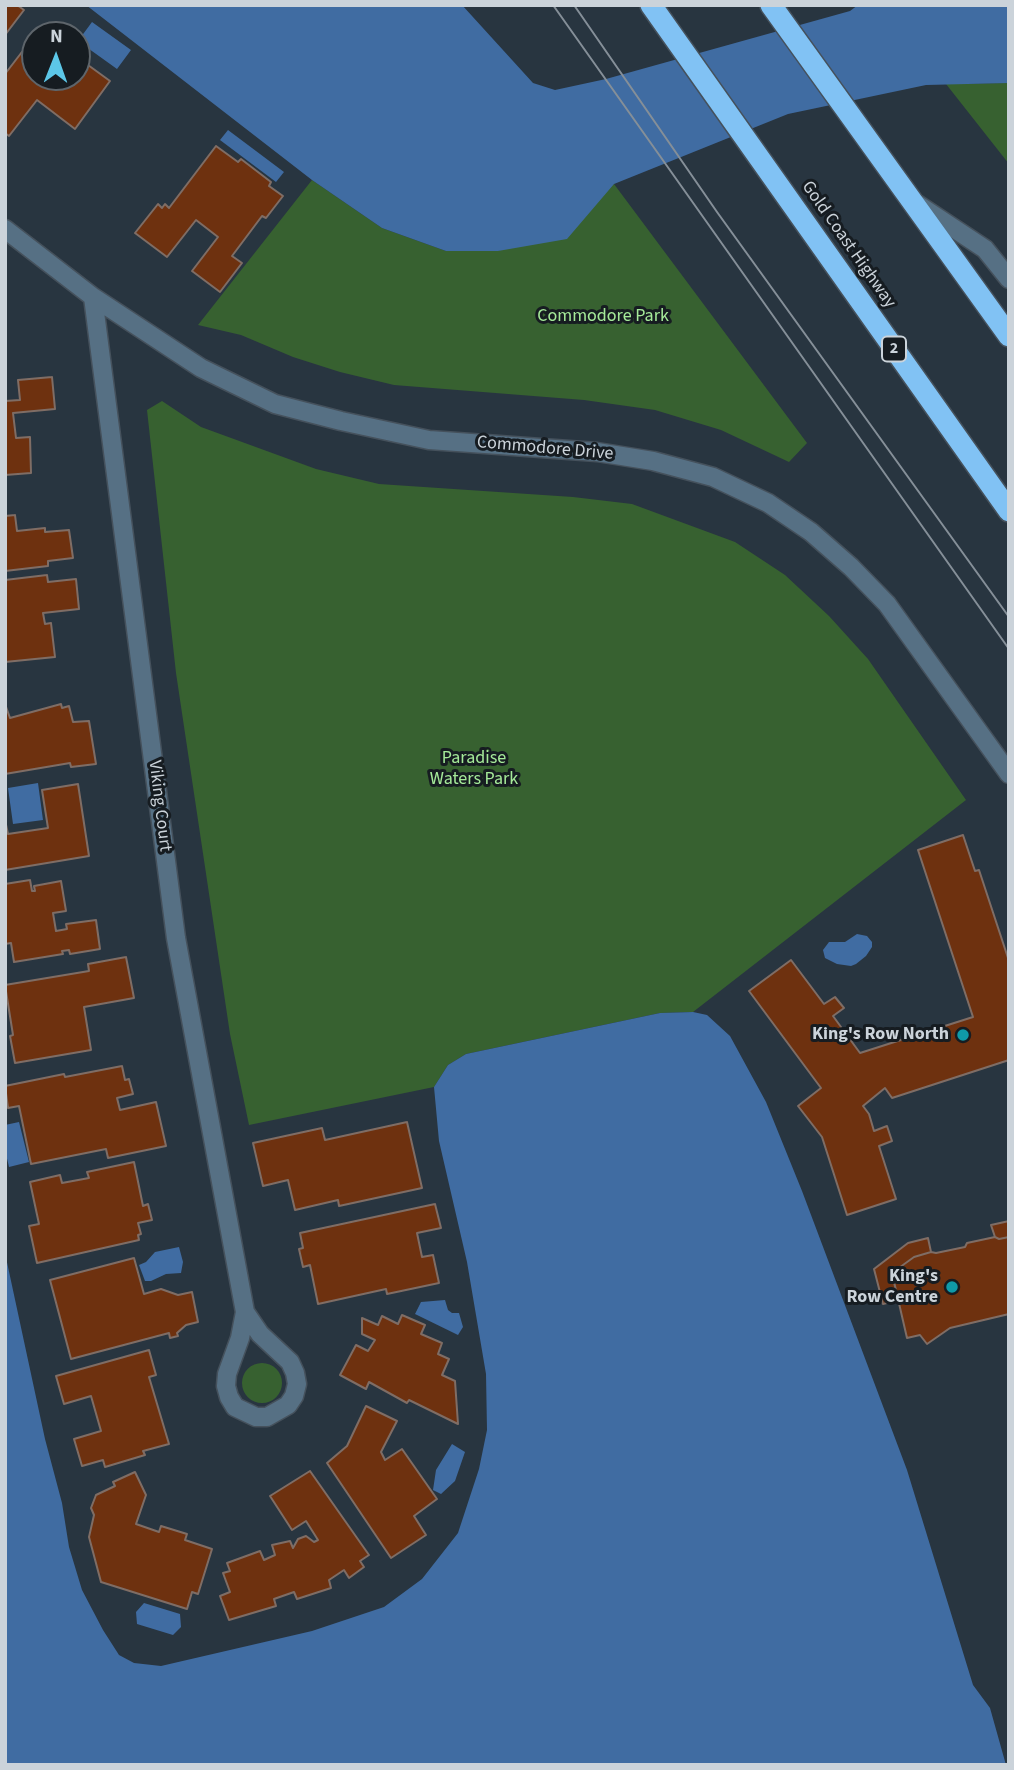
<!DOCTYPE html>
<style>
body{margin:0}
#map{position:relative;width:1014px;height:1770px;overflow:hidden;background:#283540;font-family:"Source Sans 3",sans-serif}
canvas{display:block}
.frame{position:absolute;inset:0;border:7px solid #cbd3da;pointer-events:none}
.north{position:absolute;left:21px;top:21px;width:70px;height:70px;box-sizing:border-box;background:#161c21;border:2px solid #5e656b;border-radius:50%;rotate:1deg;font-size:19px;font-weight:700;line-height:28px;text-align:center;color:#cbd3da}
.north::after{content:'';display:block;margin:auto;width:24px;height:32px;background:#5cc7e8;clip-path:polygon(50% 0,100% 100%,50% 72%,0 100%)}
</style>
<div id="map">
<canvas width="1014" height="1770"></canvas>
<div class="frame"></div>
<div class="north">N</div>
</div>
<script>
const ctx = document.querySelector('canvas').getContext('2d');
ctx.lineJoin = 'round';
function fillPath(path, color) {
  ctx.fillStyle = color;
  ctx.fill(path, 'evenodd');
}
function toPath(rows) {
  const path = new Path2D();
  for (const r of rows) {
    if (r.length === 3) {
      path.moveTo(r[0] + r[2], r[1]);
      path.arc(r[0], r[1], r[2], 0, 2 * Math.PI);
      continue;
    }
    path.moveTo(r[0], r[1]);
    for (let i = 2; i < r.length; i += 2) path.lineTo(r[i], r[i + 1]);
  }
  return path;
}
function stroke(path, color, width, dash) {
  ctx.strokeStyle = color;
  ctx.lineWidth = width;
  ctx.lineCap = dash ? 'butt' : 'round';
  ctx.setLineDash(dash || []);
  ctx.stroke(path);
}
function label(font, color, halo, rows, align = 'center') {
  ctx.font = font + ' "Source Sans 3",sans-serif';
  ctx.lineWidth = 6;
  ctx.setLineDash([]);
  ctx.textBaseline = 'middle';
  ctx.strokeStyle = halo;
  ctx.fillStyle = color;
  for (const [text, x, y, turn = 0] of rows) {
    ctx.save();
    ctx.translate(x, y);
    ctx.rotate((+turn || 0) * Math.PI / 180);
    ctx.textAlign = isNaN(turn) ? turn : align;
    if (halo) ctx.strokeText(text, 0, 0);
    ctx.fillText(text, 0, 0);
    ctx.restore();
  }
}
fillPath(toPath([
 [1009,83,1009,164,946,84],
 [312,180,382,228,446,251,498,251,614,184,807,443,789,462,721,430,655,410,584,400,394,385,340,372,293,357,241,335,198,325],
 [162,401,201,427,316,469,379,484,573,497,632,504,735,542,785,575,829,616,868,659,966,800,693,1012,660,1013,466,1054,448,1065,434,1087,249,1125,230,1034,176,673,147,410],
 [262,1383,20]
]), '#376130');
fillPath(toPath([
 [86,5,462,5,533,83,555,90,606,79,850,11,858,5,1009,5,1009,83,926,85,788,114,614,184,567,239,498,251,446,251,382,228,312,180],
 [92,22,131,50,117,69,78,41],
 [228,130,284,172,276,182,220,140],
 [38,783,43,820,13,824,8,788],
 [857,934,867,936,872,942,872,947,866,956,856,964,851,966,837,964,825,958,823,950,829,942,845,942],
 [693,1012,707,1015,730,1036,766,1102,802,1191,907,1470,973,1685,990,1708,1006,1765,5,1765,5,1253,45,1439,62,1503,69,1547,82,1590,103,1630,119,1655,134,1663,161,1666,312,1631,384,1607,422,1579,458,1533,479,1469,487,1430,486,1374,467,1262,439,1141,434,1087,448,1065,466,1054,660,1013],
 [19,1122,29,1162,9,1167,5,1150,5,1125],
 [179,1247,183,1262,181,1273,166,1274,151,1281,145,1281,139,1265,146,1262,155,1252],
 [445,1300,448,1310,452,1313,459,1313,463,1327,458,1335,415,1314,421,1302],
 [452,1444,465,1452,455,1481,441,1494,433,1490,436,1470],
 [144,1603,180,1614,181,1627,173,1635,137,1624,136,1612]
]), '#406ca2');
const building = toPath([
 [5,5,17,5,24,10,5,35,5,5],
 [35,35,35,77,77,77,77,57,110,81,75,129,37,100,9,136,5,133,5,74,35,35],
 [216,146,238,162,241,159,271,182,269,186,283,196,266,218,262,216,232,256,242,263,220,292,192,271,218,237,196,220,167,257,135,233,158,204,162,208,165,204,169,208,216,146],
 [52,377,55,409,13,413,16,438,30,437,31,473,5,475,5,401,20,400,18,380,52,377],
 [15,515,17,531,45,528,45,532,69,530,73,558,48,561,48,566,5,571,5,516,15,515],
 [47,575,48,582,76,579,79,609,43,613,45,624,51,623,55,657,5,662,5,580,47,575],
 [5,704,10,718,61,704,62,708,69,706,73,722,89,721,96,764,71,767,70,763,5,774,5,704],
 [78,784,89,856,5,870,5,820,8,834,48,828,42,790,78,784],
 [963,835,975,871,979,870,1009,961,1009,1060,892,1098,885,1088,863,1106,869,1114,874,1131,887,1126,892,1141,879,1146,896,1199,847,1215,822,1137,798,1106,821,1088,749,991,791,960,824,1004,835,997,844,1008,833,1016,860,1053,973,1017,918,850,963,835],
 [30,880,32,891,35,891,34,886,61,881,66,911,53,913,56,931,67,929,66,924,96,920,100,949,70,954,69,950,62,951,63,954,14,962,11,943,5,944,5,884,30,880],
 [126,957,134,998,84,1007,91,1050,15,1063,10,1036,13,1035,5,985,89,971,88,964,126,957],
 [122,1066,125,1080,129,1079,133,1094,117,1098,120,1110,156,1102,166,1146,108,1158,106,1149,31,1164,19,1106,8,1108,5,1086,64,1074,65,1077,122,1066],
 [407,1122,422,1188,339,1206,338,1200,295,1210,288,1180,263,1186,253,1143,322,1128,325,1140,407,1122],
 [134,1162,143,1206,148,1204,152,1220,138,1223,141,1234,138,1235,139,1240,37,1263,29,1226,39,1224,30,1182,60,1175,62,1183,89,1178,87,1172,134,1162],
 [435,1204,441,1228,417,1233,422,1257,433,1255,439,1283,387,1294,386,1289,318,1304,310,1265,303,1267,299,1249,303,1248,300,1233,435,1204],
 [1009,1221,1009,1237,999,1239,995,1237,991,1225,1009,1221],
 [995,1237,999,1239,1009,1237,1009,1314,950,1328,927,1344,920,1335,907,1338,892,1273,914,1257,931,1252,936,1253,965,1247,967,1243,995,1237],
 [928,1238,931,1252,914,1257,892,1273,898,1300,883,1304,874,1269,908,1243,928,1238],
 [134,1258,144,1294,161,1289,178,1295,192,1292,198,1322,186,1325,177,1333,178,1336,170,1338,169,1333,71,1359,50,1280,134,1258],
 [402,1315,425,1325,421,1334,442,1343,438,1354,449,1359,442,1375,455,1381,458,1424,409,1400,407,1403,369,1382,366,1389,340,1375,356,1345,368,1351,375,1340,362,1334,362,1318,378,1325,382,1316,398,1324,402,1315],
 [149,1350,156,1375,149,1377,169,1444,143,1451,145,1455,105,1467,103,1460,82,1466,74,1439,101,1431,91,1396,64,1404,56,1376,149,1350],
 [366,1406,397,1421,381,1452,385,1460,402,1449,437,1499,414,1516,426,1535,391,1558,327,1463,347,1446,366,1406],
 [310,1471,369,1555,360,1561,364,1567,349,1578,344,1570,329,1580,331,1588,297,1599,294,1592,274,1599,276,1606,229,1620,220,1596,230,1592,223,1573,230,1571,227,1563,260,1551,264,1560,275,1555,272,1545,290,1541,293,1548,298,1539,306,1536,314,1542,318,1540,306,1521,292,1530,270,1496,310,1471],
 [135,1472,146,1495,136,1524,159,1532,161,1526,187,1534,185,1540,212,1549,198,1594,192,1592,187,1609,101,1582,89,1537,94,1515,91,1508,96,1495,115,1486,113,1482,135,1472]
]);
fillPath(building, '#6e310f');
stroke(building, '#7f6d65', 2);
const minor = toPath([
 [917,204,985,249,1009,279],
 [5,229,93,297,201,368,275,404,341,421,429,440,597,452,653,461,713,477,768,503,811,532,851,567,887,604,1009,774],
 [93,297,176,938,245,1312,260,1334,290,1362,295,1373,297,1384,294,1396,288,1405,267,1417,256,1417,235,1407,229,1397,226,1386,227,1374,240,1338,245,1312]
]);
const highway = toPath([
 [651,5,1009,511],
 [771,5,1009,336]
]);
stroke(minor, '#45515c', 21);
stroke(highway, '#45515c', 24);
stroke(minor, '#567084', 18);
stroke(highway, '#81c2f4', 21);
stroke(toPath([
 [553,5,1009,649],
 [574,5,717,212,1009,617]
]), '#858f98', 2);
for (const [x, y, r, color] of [
 [963,1035,7,"#0f9aa8"],
 [952,1287,7,"#0f9aa8"]
]) {
  const dot = new Path2D();
  dot.arc(x, y, r, 0, 2 * Math.PI);
  ctx.fillStyle = color;
  ctx.fill(dot);
  stroke(dot, '#161c21', 2.5);
}
for (const [x, y, w] of [
 [894,349,24]
]) {
  const box = new Path2D();
  box.roundRect(x - w / 2, y - 12.5, w, 25, 5);
  ctx.fillStyle = '#161c21';
  ctx.fill(box);
  stroke(box, '#cbd3da', 2);
}
label('bold 16px', '#cbd3da', null, [
 ["2",894,349]
]);
label('18px', '#cbd3da', '#161c21', [
 ["Gold Coast Highway",848,245,55],
 ["Commodore Drive",545,449,5],
 ["Viking Court",159,806,83]
]);
label('18px', '#a5ea99', '#161c21', [
 ["Commodore Park",603,317],
 ["Paradise",474,759],
 ["Waters Park",474,780]
]);
label('bold 18px', '#cbd3da', '#161c21', [
 ["King's Row North",949,1035],
 ["King's",938,1277],
 ["Row Centre",938,1298]
], 'right');
</script>
